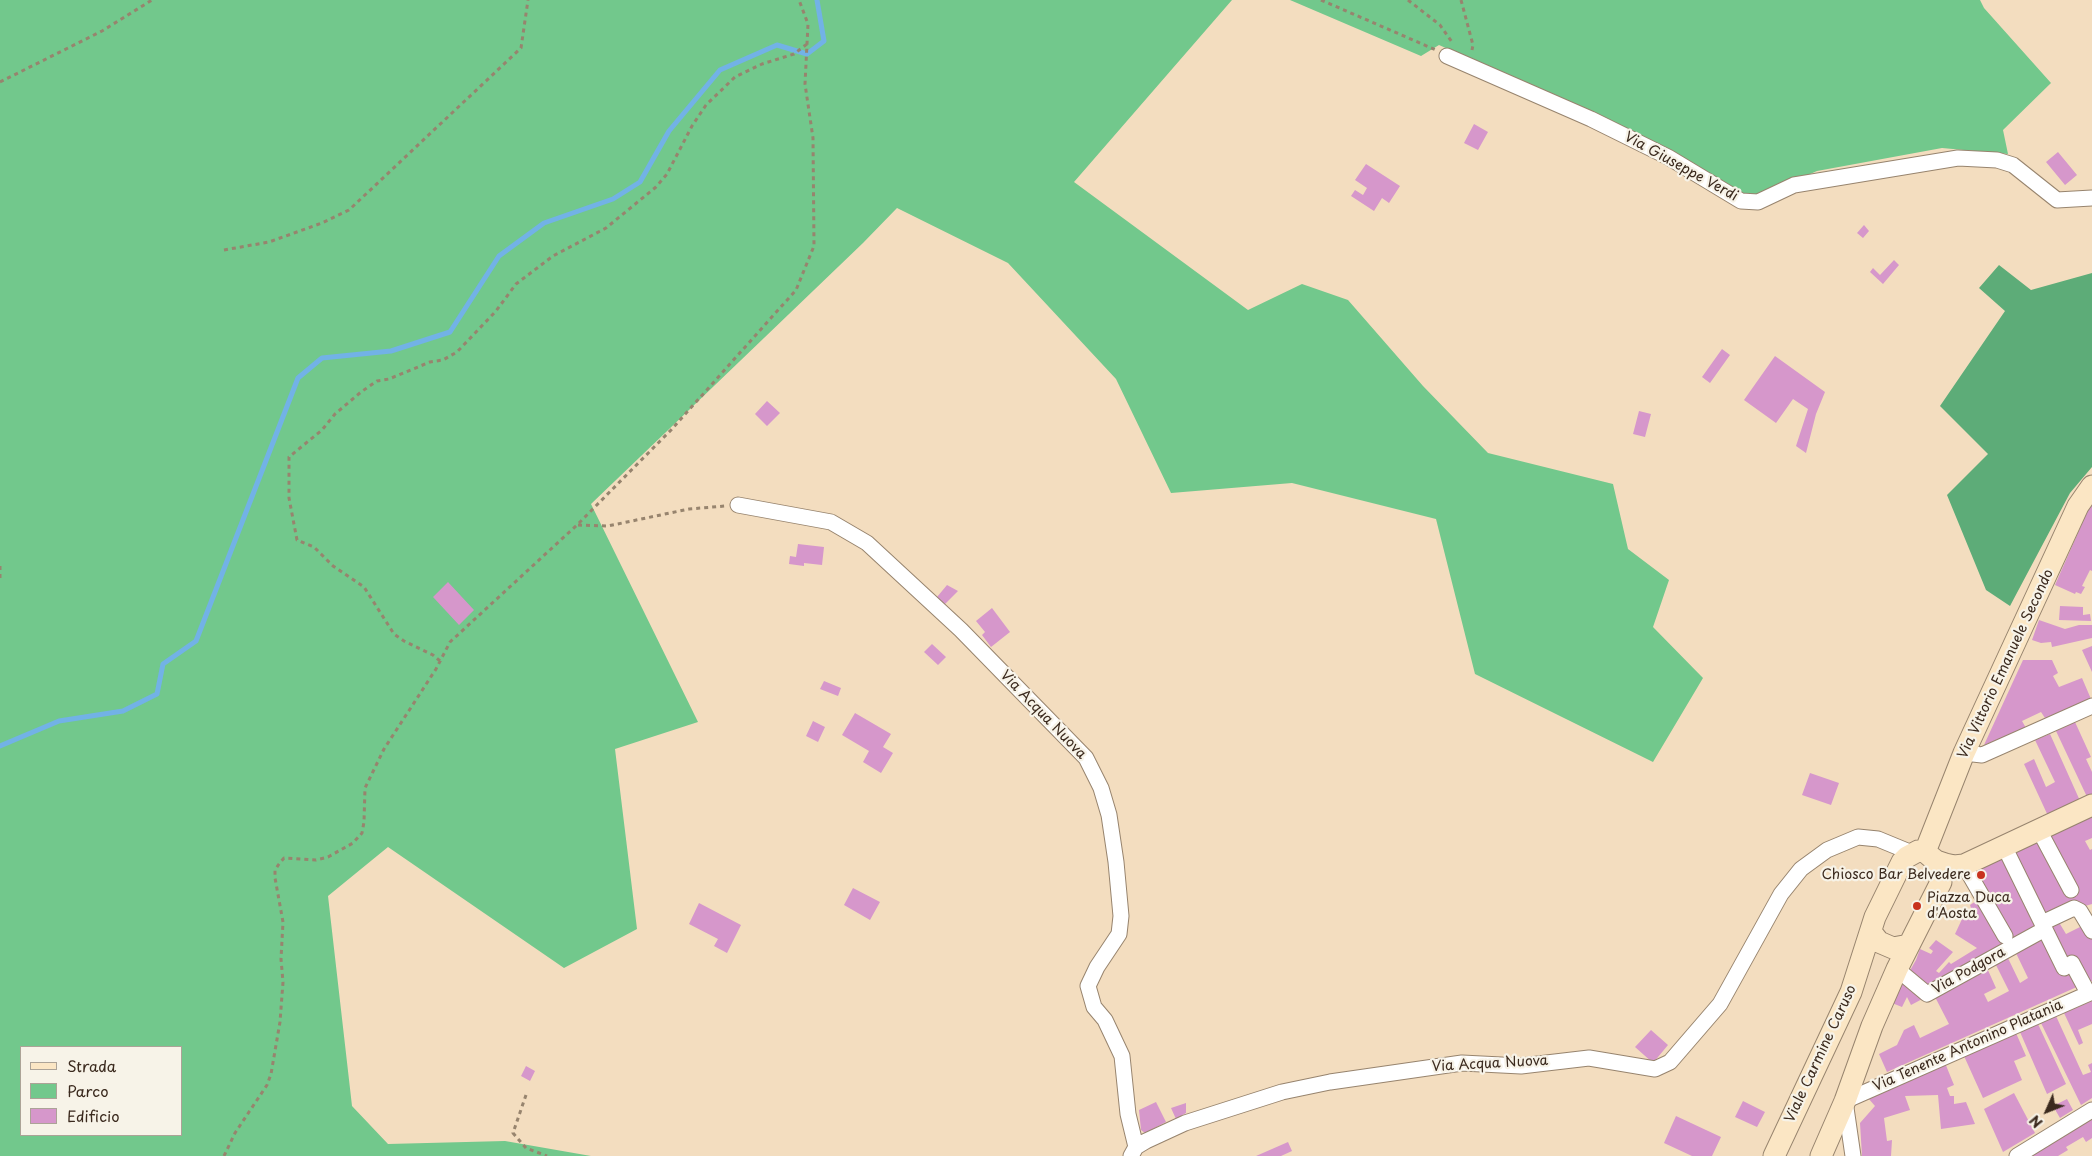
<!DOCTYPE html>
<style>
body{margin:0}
#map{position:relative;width:2092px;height:1156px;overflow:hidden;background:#f3ddbf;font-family:"Playpen Sans",sans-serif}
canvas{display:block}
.legend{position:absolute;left:20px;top:1046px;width:162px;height:90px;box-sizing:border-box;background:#f7f3e8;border:1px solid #aca397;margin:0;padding:6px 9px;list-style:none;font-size:15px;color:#3b2a1e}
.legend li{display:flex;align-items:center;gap:10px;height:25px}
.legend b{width:25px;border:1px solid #aca397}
.north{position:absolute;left:2022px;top:1086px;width:50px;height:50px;-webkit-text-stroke:4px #f7f3e8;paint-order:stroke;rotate:226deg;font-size:14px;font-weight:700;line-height:20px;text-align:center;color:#3b2a1e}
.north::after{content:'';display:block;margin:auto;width:18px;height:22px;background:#3b2a1e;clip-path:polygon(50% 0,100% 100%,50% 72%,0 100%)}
</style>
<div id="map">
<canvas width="2092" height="1156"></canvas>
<ul class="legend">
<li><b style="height:6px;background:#fbe6c4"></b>Strada</li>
<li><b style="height:14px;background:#72c88c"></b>Parco</li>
<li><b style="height:14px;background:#d697cb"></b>Edificio</li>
</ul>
<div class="north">N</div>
</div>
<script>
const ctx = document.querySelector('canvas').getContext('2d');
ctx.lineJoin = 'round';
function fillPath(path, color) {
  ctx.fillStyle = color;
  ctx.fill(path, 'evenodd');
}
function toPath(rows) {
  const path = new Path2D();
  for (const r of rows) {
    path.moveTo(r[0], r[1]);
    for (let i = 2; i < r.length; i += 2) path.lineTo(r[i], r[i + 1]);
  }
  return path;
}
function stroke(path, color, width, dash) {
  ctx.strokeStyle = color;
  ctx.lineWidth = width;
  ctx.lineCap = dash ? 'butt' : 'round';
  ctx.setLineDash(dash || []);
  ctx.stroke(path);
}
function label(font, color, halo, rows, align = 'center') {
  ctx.font = font + ' "Playpen Sans",sans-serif';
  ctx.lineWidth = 4.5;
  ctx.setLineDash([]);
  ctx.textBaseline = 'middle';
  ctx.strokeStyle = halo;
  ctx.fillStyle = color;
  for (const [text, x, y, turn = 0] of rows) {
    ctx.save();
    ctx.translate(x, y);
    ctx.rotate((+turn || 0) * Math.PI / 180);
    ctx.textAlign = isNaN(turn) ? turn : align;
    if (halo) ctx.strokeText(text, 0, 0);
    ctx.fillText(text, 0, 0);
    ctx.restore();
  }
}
fillPath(toPath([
 [0,0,1232,0,1074,182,1248,310,1302,284,1348,300,1423,386,1488,453,1613,484,1628,549,1669,580,1653,627,1703,678,1653,762,1475,674,1436,519,1292,483,1171,493,1116,379,1008,263,897,208,863,243,591,504,698,722,615,749,637,929,564,968,388,847,328,896,352,1106,388,1144,505,1141,591,1156,0,1156],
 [21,1047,181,1047,181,1135,21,1135],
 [1290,0,1980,0,1984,8,2051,83,2003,130,2008,154,1942,148,1817,171,1760,196,1745,195,1635,132,1439,45,1421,56]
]), '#72c88c');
fillPath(toPath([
 [1999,265,2031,290,2092,273,2092,467,2070,493,2010,606,1986,590,1947,495,1988,454,1940,406,2005,311,1979,288]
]), '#5dac78');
stroke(toPath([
 [0,746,59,721,123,711,157,694,163,664,196,641,298,378,322,358,391,351,450,332,499,256,544,223,613,199,640,182,669,131,720,70,777,45,807,54,824,41,817,0]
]), '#72b2e6', 5);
fillPath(toPath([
 [1474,124,1488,132,1478,150,1464,143],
 [2058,152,2077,175,2065,185,2046,162],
 [1366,164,1400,186,1389,203,1382,198,1374,211,1351,196,1355,190,1363,195,1367,188,1355,180],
 [1864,225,1869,231,1863,238,1857,233],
 [1894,260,1899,265,1883,284,1870,272,1873,268,1880,275],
 [1722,349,1730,355,1710,383,1702,377],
 [1775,356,1825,392,1816,414,1806,453,1796,446,1808,409,1793,399,1776,423,1744,400],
 [767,401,780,413,767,426,755,414],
 [1639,411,1651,414,1645,437,1633,434],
 [2092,501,2092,571,2090,570,2082,586,2085,587,2081,594,2076,592,2075,594,2055,585],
 [798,544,824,547,822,565,804,563,804,566,789,564,790,556,796,557],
 [448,582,474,610,459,625,433,597],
 [947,585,958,591,944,605,937,597],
 [2060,606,2083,607,2083,615,2090,614,2091,621,2059,620],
 [992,608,1010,632,991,647,982,635,985,632,976,621],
 [2039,620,2065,629,2079,625,2092,625,2092,638,2052,647,2051,642,2041,643,2032,640],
 [932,644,946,657,938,665,924,652],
 [2092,646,2092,672,2082,650],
 [2023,660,2052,660,2058,673,2053,676,2059,687,2082,678,2091,699,2045,718,2041,712,2022,721,2026,728,1984,745],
 [824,681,841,688,838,696,820,689],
 [855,713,891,734,883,747,893,753,881,773,863,762,869,751,842,735],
 [813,721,825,727,818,742,806,736],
 [2075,722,2091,757,2086,759,2092,772,2092,797,2088,799,2056,731],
 [2050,734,2081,803,2049,818,2024,764,2034,759,2046,787,2055,782,2035,740],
 [1810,773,1839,783,1831,805,1802,795],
 [2092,813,2092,838,2085,841,2090,850,2092,849,2092,904,2043,918,2010,851],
 [2003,854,2040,926,2013,941,1973,871],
 [853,888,880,902,870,920,844,905],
 [1979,899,2006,945,1925,989,1908,974,1916,960,1920,949,1931,954,1933,951,1929,948,1936,940,1953,952,1936,971,1939,973,1949,962,1951,964,1977,948,1955,934,1963,917,1965,919,1971,908,1970,905],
 [699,903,741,925,727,953,714,946,718,939,689,924],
 [2057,919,2066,934,2084,925,2092,939,2092,981,2087,983,2066,960,2047,925],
 [2043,935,2071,970,2079,986,1887,1072,1879,1054,1897,1045,1904,1030,1914,1025,1920,1038,1949,1024,1934,995,1987,968,1996,988,1984,994,1988,1002,2009,991,1994,961,2006,954,2020,983,2028,978,2015,951],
 [1906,978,1926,997,1911,1005,1907,997,1902,1007,1892,1003],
 [2092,1001,2092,1024,2078,1030,2083,1043,2079,1045,2064,1013],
 [2056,1016,2083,1075,2091,1072,2088,1065,2092,1063,2092,1098,2081,1105,2041,1023],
 [2038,1024,2066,1084,2047,1094,2020,1032],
 [1651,1030,1668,1045,1653,1063,1635,1047],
 [2016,1033,2026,1056,2014,1061,2022,1080,1983,1098,1964,1056],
 [1945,1063,1954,1085,1947,1088,1950,1096,1954,1096,1954,1104,1966,1102,1975,1124,1941,1129,1938,1095,1905,1096,1910,1110,1884,1118,1887,1141,1892,1140,1891,1156,1862,1156,1860,1123,1875,1106,1868,1098],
 [526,1066,535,1071,530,1081,521,1076],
 [2014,1093,2035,1133,2003,1152,1984,1109],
 [2067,1099,2073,1110,2060,1118,2053,1106],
 [1743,1101,1765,1112,1757,1127,1735,1117],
 [1156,1102,1166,1122,1145,1133,1141,1130,1139,1110],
 [1186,1103,1186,1113,1176,1119,1171,1108],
 [1676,1116,1721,1137,1712,1156,1692,1156,1664,1143],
 [2092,1117,2092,1138,2086,1142,2083,1137,2066,1147,2068,1150,2058,1156,2025,1156],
 [1288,1142,1292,1151,1281,1156,1256,1156]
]), '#d697cb');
const street = toPath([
 [1447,56,1591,119,1668,157,1741,201,1758,202,1794,185,1958,158,1997,160,2013,165,2057,200,2092,198],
 [738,505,831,522,867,543,961,630,1086,758,1101,788,1109,815,1116,862,1121,916,1119,934,1097,967,1088,986,1094,1007,1105,1020,1122,1056,1128,1114,1136,1147],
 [1964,753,1982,755,2092,706],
 [2039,830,2071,890],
 [2004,846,2064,968,2072,963,2088,993],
 [1964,865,2005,936],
 [2042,923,2074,908,2080,911,2092,931],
 [1897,969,1927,994,2045,929],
 [1131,1156,1136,1147,1146,1141,1185,1123,1282,1092,1330,1082,1462,1063,1521,1066,1589,1058,1655,1069,1670,1062,1720,1004,1781,894,1801,869,1827,850,1858,837,1878,839,1912,853],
 [1853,1156,1845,1101,2092,992],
 [2017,1156,2092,1110]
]);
const secondary = toPath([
 [1925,852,1964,753,2078,506,2092,486],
 [1871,932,1879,942,1893,948,1909,945],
 [1774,1156,1851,992,1875,917,1902,862,1907,857,1918,851,1925,852,1936,861,1945,864,1954,866,1964,865,2092,805],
 [1821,1156,1845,1101,1872,1026,1897,969,1941,882,1941,870,1936,861]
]);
stroke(street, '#97846e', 17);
stroke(secondary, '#97846e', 23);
stroke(toPath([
 [1321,0,1436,50],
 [1408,0,1440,25,1452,42],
 [1461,0,1473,45,1472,50],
 [0,82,102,31,152,0],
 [224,250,269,242,322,223,349,210,521,48,528,0],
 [578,525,608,526,689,509,725,506],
 [0,566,0,581],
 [440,661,433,655,404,641,394,634,364,587,333,566,314,547,297,540,289,498,289,457,322,430,335,414,361,392,377,381,389,379,430,362,443,360,457,352,496,311,516,284,553,256,606,228,656,187,667,174,692,126,706,105,735,77,762,64,794,54,807,44],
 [526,1095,513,1133,526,1148,547,1156],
 [224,1156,235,1133,267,1085,271,1074,280,1022,283,982,281,959,283,922,275,878,275,870,279,864,284,858,316,860,328,857,353,843,362,833,364,822,365,788,384,749,436,669,450,642,577,525,671,430,796,290,814,246,813,138,805,84,808,24,799,0]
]), '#97846e', 3, [4, 4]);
stroke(street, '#fff', 15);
stroke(secondary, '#fbe6c4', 21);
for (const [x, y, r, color] of [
 [1981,875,5,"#c8321e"],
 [1917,906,5,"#c8321e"]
]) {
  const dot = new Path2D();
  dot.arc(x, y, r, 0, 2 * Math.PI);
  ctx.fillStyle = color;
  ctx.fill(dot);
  stroke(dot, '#f7f3e8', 2);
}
label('14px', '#3b2a1e', '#f7f3e8', [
 ["Via Giuseppe Verdi",1681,167,29],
 ["Via Vittorio Emanuele Secondo",2006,664,-65],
 ["Via Acqua Nuova",1043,715,46],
 ["Via Podgora",1969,971,-29],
 ["Via Tenente Antonino Platania",1968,1046,-24],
 ["Viale Carmine Caruso",1821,1054,-65],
 ["Via Acqua Nuova",1490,1064,-3]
]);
label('14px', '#3b2a1e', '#f7f3e8', [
 ["Chiosco Bar Belvedere",1971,875],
 ["Piazza Duca",1927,898,"left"],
 ["d'Aosta",1927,914,"left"]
], 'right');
</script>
